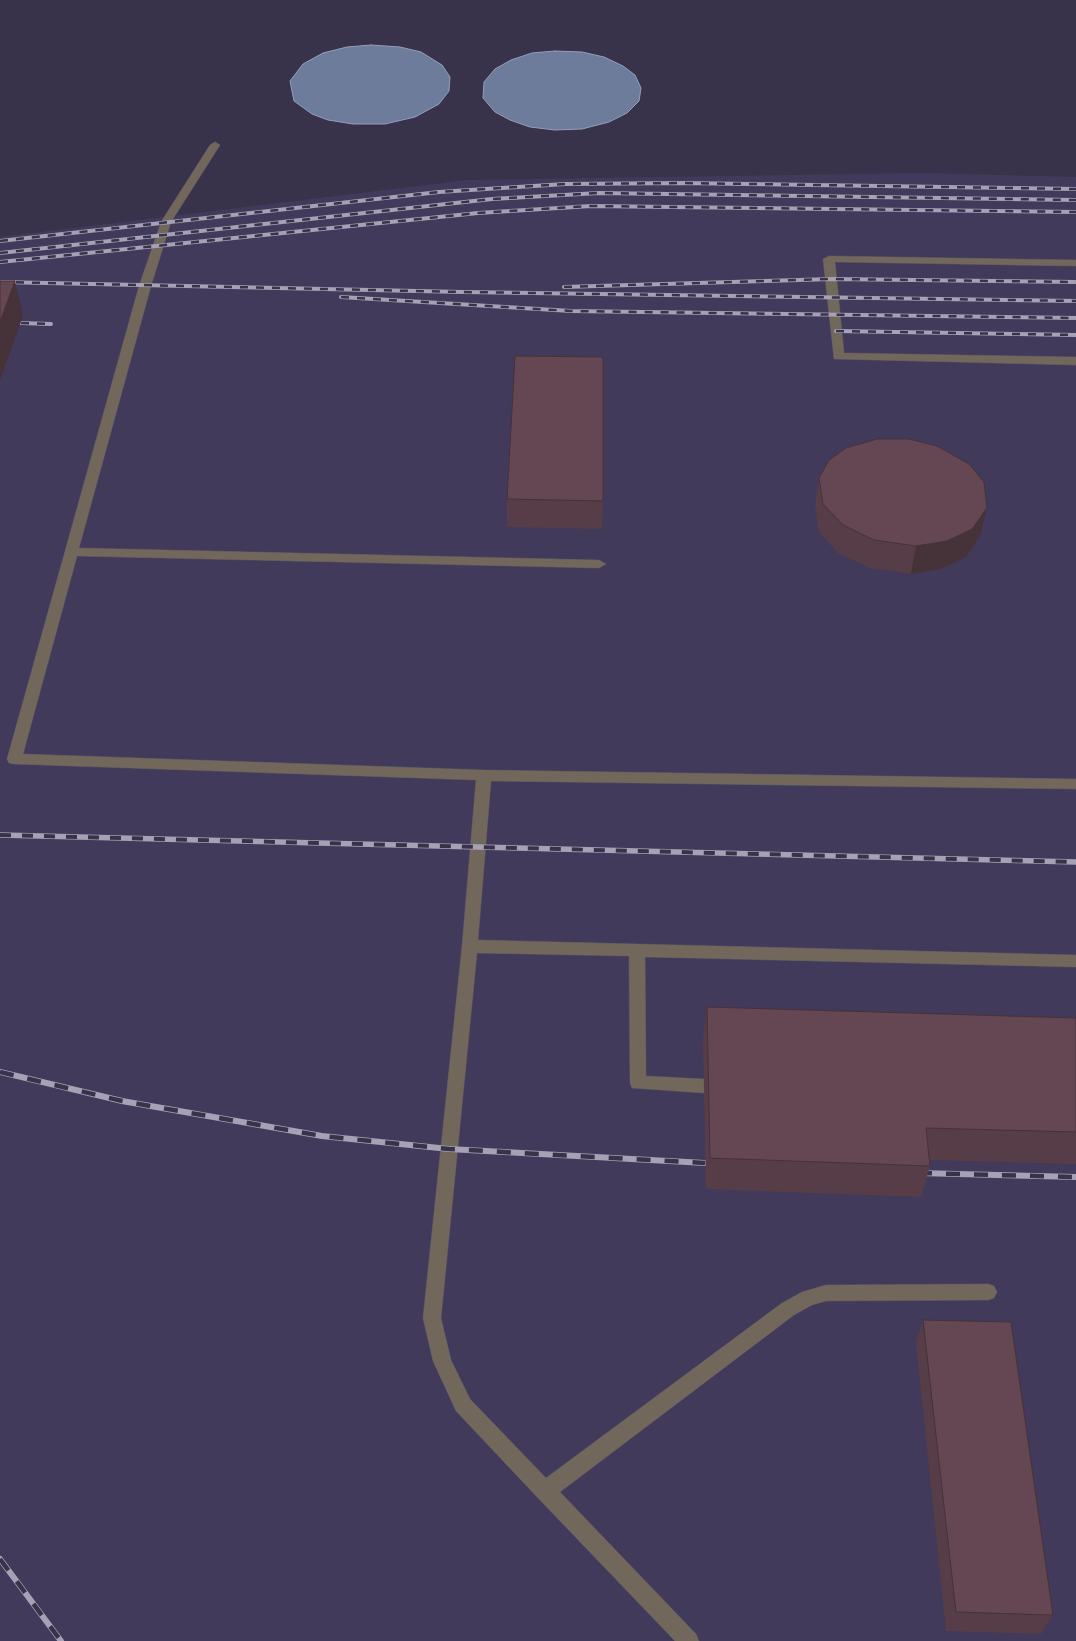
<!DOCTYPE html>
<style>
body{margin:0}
canvas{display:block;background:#39324b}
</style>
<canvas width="1076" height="1641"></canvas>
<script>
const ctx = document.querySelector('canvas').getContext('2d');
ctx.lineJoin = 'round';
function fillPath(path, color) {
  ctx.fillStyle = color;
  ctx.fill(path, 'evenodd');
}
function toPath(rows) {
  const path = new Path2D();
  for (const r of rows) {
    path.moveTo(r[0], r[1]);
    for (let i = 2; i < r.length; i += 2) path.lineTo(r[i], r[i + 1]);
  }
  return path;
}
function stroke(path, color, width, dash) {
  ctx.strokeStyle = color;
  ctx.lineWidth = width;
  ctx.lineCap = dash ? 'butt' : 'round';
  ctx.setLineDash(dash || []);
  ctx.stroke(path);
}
fillPath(toPath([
 [924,173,1076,177,1076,1641,0,1641,0,237,467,180]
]), '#423a5a');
const water = toPath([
 [371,45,400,47,421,52,442,65,450,77,449,91,439,104,415,117,385,124,353,124,328,120,312,114,294,101,290,81,303,64,323,53,347,47,371,45],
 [555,51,582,52,604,57,623,66,635,75,641,88,639,101,627,113,609,122,582,129,555,130,530,127,510,120,495,112,483,98,484,82,495,69,511,60,532,53,555,51]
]);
fillPath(water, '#6c7c9a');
stroke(water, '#949eb8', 1);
const minor = toPath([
 [215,142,220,145,171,222,151,286,79,548,599,560,606,564,599,568,77,556,23,754,484,770,1076,779,1076,789,491,781,478,940,1076,955,1076,967,645,957,646,1076,704,1079,710,1081,712,1086,710,1091,704,1093,632,1088,630,1083,629,956,477,953,441,1318,451,1360,470,1399,546,1478,782,1303,802,1292,826,1285,988,1284,994,1286,997,1292,994,1298,988,1300,826,1301,812,1305,794,1315,560,1492,696,1634,699,1641,675,1641,538,1498,456,1411,433,1361,423,1318,462,946,476,780,14,764,9,763,7,759,139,286,161,222,210,145,215,142],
 [829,256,1076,260,1076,266,835,262,844,353,1076,357,1076,365,834,359,823,259,829,256]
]);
stroke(minor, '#565067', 1);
fillPath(minor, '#71675b');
const railFar2 = toPath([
 [0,241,439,192,565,184,684,183,1076,189],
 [0,253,492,199,599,193,1076,200],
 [0,262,478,213,591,206,1076,212],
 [0,282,463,292,1076,301],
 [564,287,832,279,1076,282],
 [341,297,571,311,1076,318],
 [21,323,51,324],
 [836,331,1076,335]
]);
const railFar1 = toPath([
 [0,835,1076,862]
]);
const rail = toPath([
 [0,1072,122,1101,322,1136,449,1149,705,1163],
 [918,1173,1076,1177],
 [0,1559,61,1641]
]);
stroke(railFar2, '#a6a1b5', 4);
stroke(railFar1, '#a6a1b5', 5.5);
stroke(rail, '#a6a1b5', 6);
stroke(railFar2, '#39324b', 2.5, [8]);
stroke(railFar1, '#39324b', 4, [11]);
stroke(rail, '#39324b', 4.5, [14]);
fillPath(toPath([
 [819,478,987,508,980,536,966,557,941,569,911,574,870,568,838,553,819,532,815,506],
 [507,499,603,501,602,529,507,527],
 [707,1007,1076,1018,1076,1164,930,1160,930,1166,921,1197,706,1189,703,1040],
 [923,1320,1053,1615,1041,1634,946,1631,916,1343]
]), '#563d47');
fillPath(toPath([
 [15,281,23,316,0,380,0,322],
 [987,508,980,536,966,557,941,569,911,574,916,546]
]), '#463239');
const building = toPath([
 [0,281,15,281,0,322,0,281],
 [515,356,603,357,603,501,507,499,515,356],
 [877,439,909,439,937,446,969,464,984,482,987,508,972,529,947,541,916,546,874,540,843,525,823,504,819,478,829,460,846,448,877,439],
 [707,1007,1076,1018,1076,1132,926,1128,930,1166,710,1158,707,1007],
 [923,1320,1011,1322,1053,1615,956,1612,923,1320]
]);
fillPath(building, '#644752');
stroke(building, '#463239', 1);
</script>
